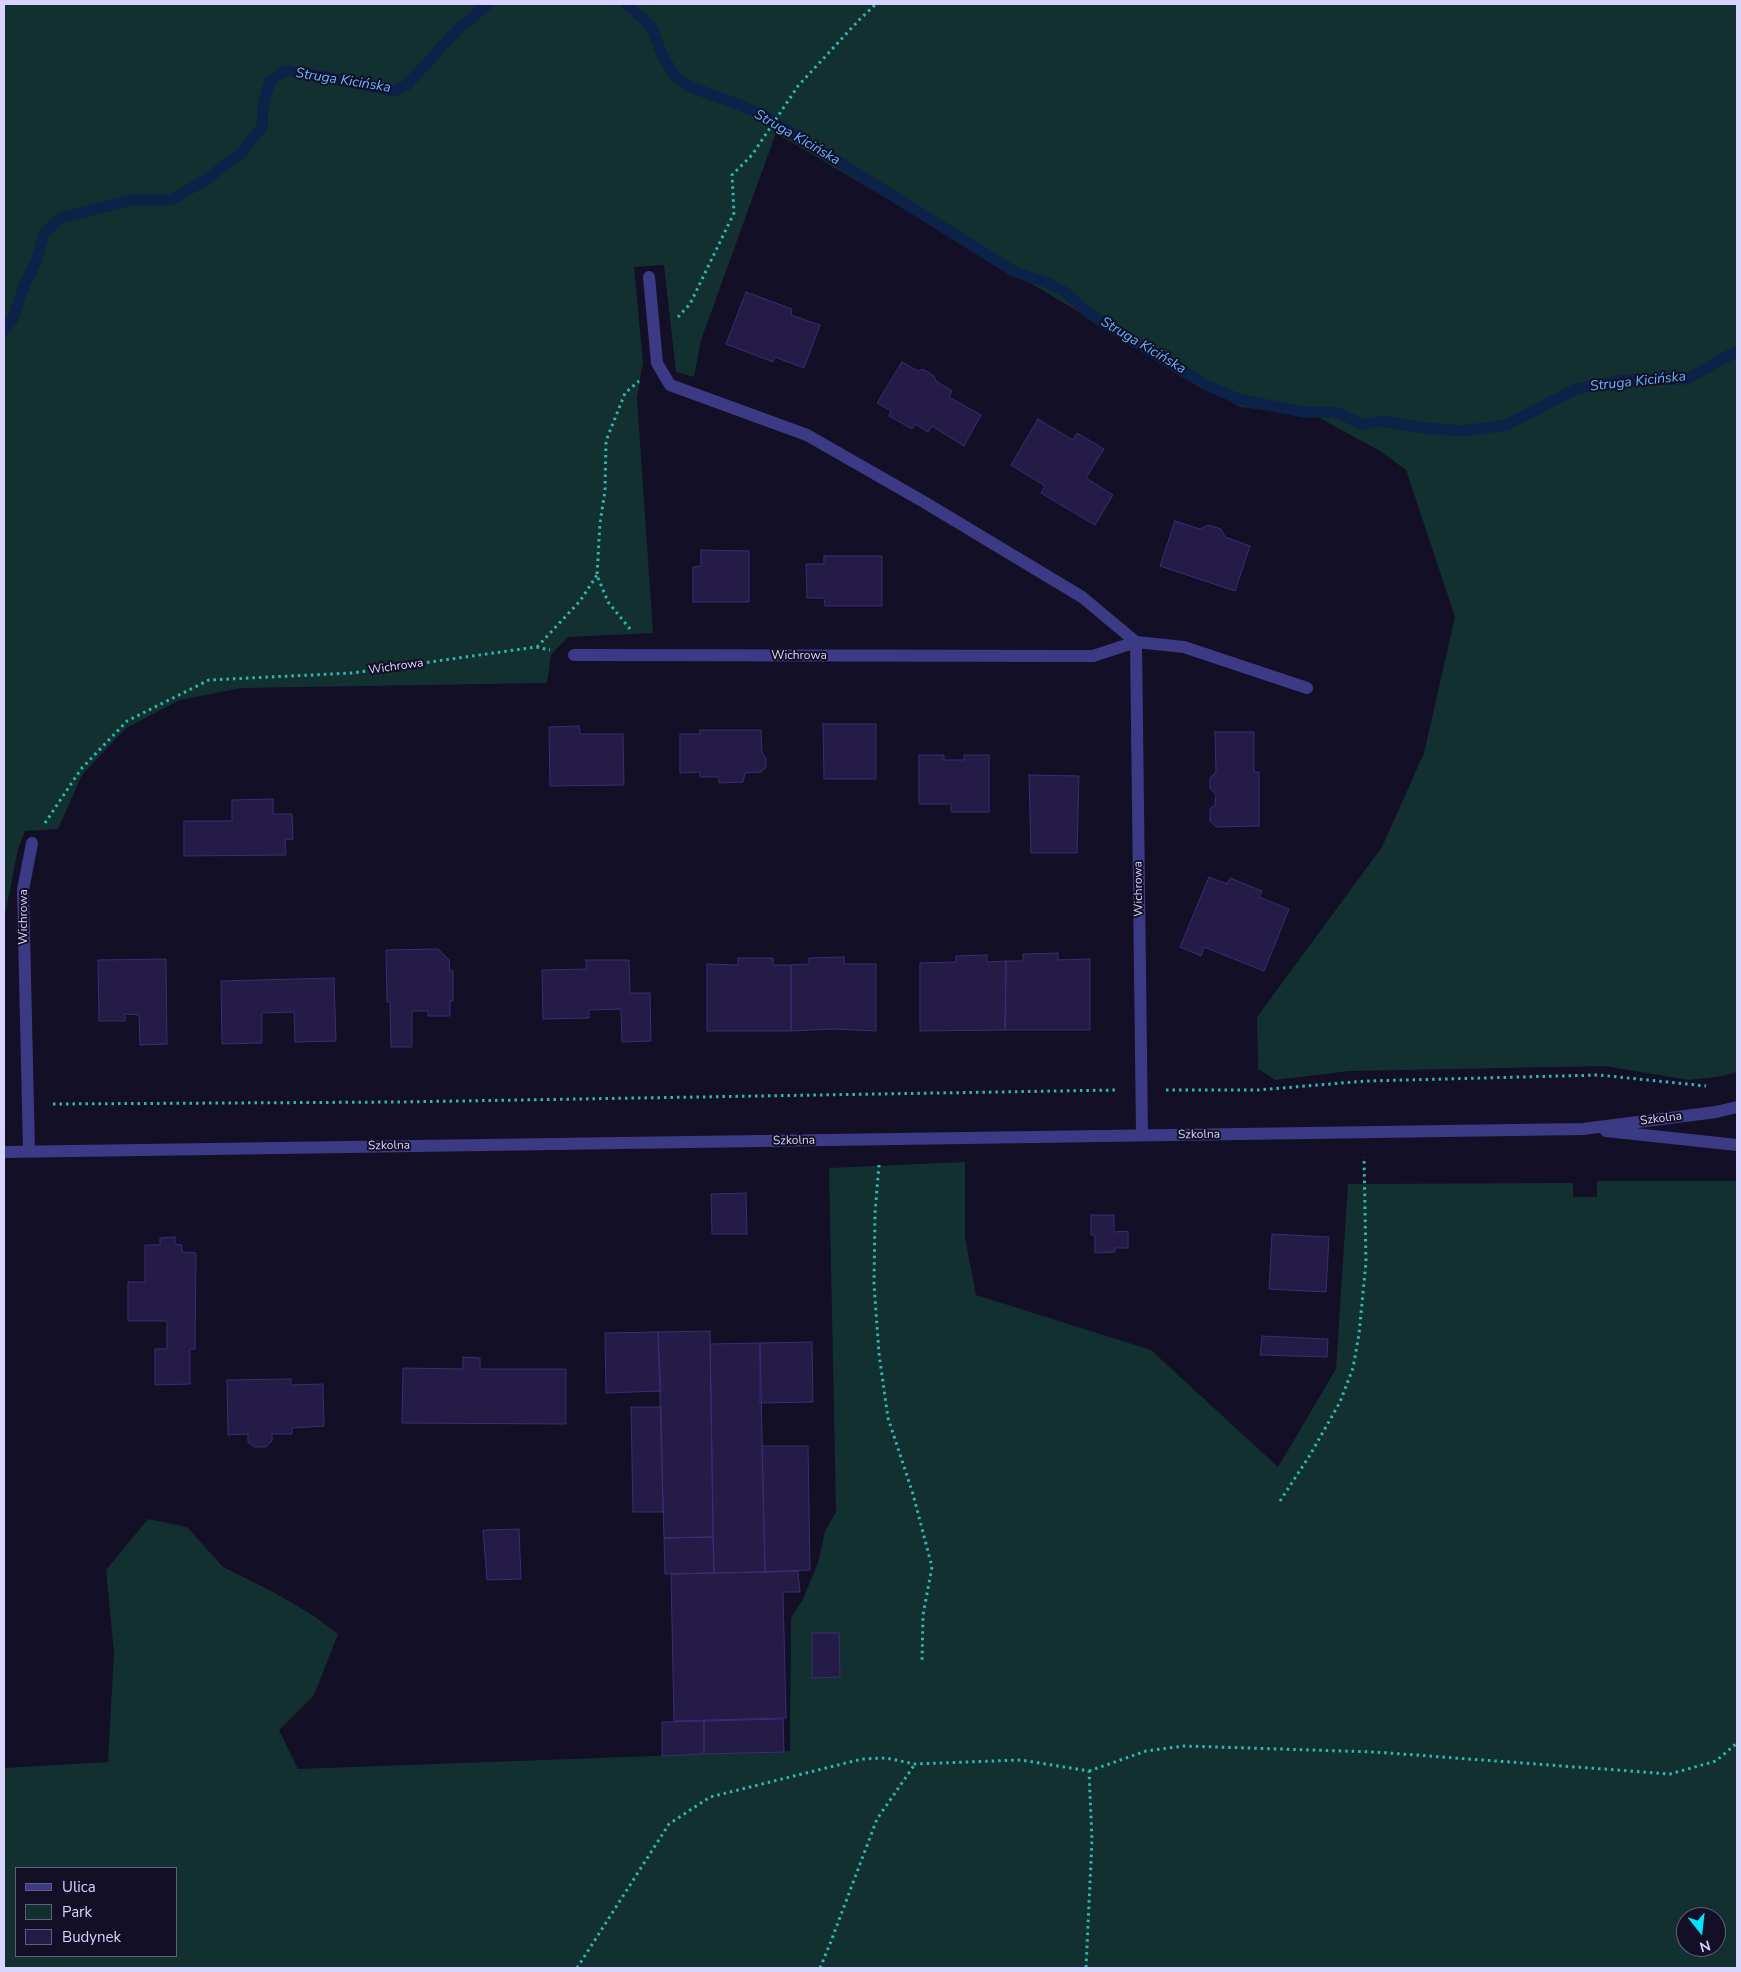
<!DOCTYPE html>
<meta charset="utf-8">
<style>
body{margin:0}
#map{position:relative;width:1741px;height:1972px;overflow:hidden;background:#130f26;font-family:"Nunito Sans",sans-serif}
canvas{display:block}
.frame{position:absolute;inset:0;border:5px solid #d9d4ff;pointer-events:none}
.legend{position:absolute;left:15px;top:1867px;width:162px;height:90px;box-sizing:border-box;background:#130f26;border:1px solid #625e7d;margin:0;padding:6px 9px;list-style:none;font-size:15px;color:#d9d4ff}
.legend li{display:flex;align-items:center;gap:10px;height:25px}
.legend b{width:25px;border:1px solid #625e7d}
.north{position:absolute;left:1676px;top:1907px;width:50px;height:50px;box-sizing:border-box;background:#130f26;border:1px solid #625e7d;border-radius:50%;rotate:164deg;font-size:14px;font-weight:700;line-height:20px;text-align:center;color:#d9d4ff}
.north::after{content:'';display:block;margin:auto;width:18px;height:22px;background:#00e5ff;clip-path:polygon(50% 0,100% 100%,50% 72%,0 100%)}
</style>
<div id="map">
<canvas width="1741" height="1972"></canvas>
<div class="frame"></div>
<ul class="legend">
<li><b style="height:6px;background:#3d3a85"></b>Ulica</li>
<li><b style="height:14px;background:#12302f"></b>Park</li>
<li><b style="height:14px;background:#241b47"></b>Budynek</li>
</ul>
<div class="north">N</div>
</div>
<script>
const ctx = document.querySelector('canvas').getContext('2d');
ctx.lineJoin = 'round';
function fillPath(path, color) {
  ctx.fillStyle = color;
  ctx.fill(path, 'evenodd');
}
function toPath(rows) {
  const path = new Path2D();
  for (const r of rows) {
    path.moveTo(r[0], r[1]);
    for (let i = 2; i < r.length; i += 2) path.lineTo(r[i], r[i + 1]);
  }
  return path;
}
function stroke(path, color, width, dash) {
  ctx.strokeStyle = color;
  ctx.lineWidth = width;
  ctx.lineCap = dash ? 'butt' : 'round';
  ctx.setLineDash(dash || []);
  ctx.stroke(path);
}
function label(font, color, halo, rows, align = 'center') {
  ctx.font = font + ' "Nunito Sans",sans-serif';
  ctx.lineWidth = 4;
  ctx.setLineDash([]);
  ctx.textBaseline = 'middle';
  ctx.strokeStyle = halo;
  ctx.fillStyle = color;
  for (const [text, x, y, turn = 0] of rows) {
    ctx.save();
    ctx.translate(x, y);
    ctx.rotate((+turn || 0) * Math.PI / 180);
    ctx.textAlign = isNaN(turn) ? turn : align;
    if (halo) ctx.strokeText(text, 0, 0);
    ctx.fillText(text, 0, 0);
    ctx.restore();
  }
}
fillPath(toPath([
 [4,4,1737,4,1737,1072,1723,1076,1689,1080,1605,1066,1350,1071,1275,1080,1258,1069,1257,1017,1382,847,1424,753,1455,617,1406,470,1380,451,1316,416,1240,407,776,133,701,340,694,377,676,372,664,265,634,267,643,362,637,398,653,633,568,637,551,655,547,683,241,688,180,700,126,728,82,775,58,829,25,831,18,849,4,920],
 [965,1162,965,1237,976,1295,1151,1350,1278,1467,1336,1369,1348,1184,1573,1183,1573,1197,1597,1197,1597,1181,1737,1181,1737,1968,4,1968,4,1768,108,1762,114,1652,106,1570,148,1519,187,1527,223,1567,275,1593,314,1616,338,1634,314,1695,279,1730,298,1769,790,1751,791,1618,803,1599,818,1563,825,1531,836,1512,829,1168],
 [16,1868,176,1868,176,1956,16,1956],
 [1686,1917,1716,1917,1716,1947,1686,1947]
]), '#12302f');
stroke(toPath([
 [627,4,651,26,662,55,676,77,692,88,733,102,765,116,1015,272,1046,282,1065,292,1088,313,1181,370,1206,385,1241,400,1304,412,1336,412,1364,425,1380,421,1425,428,1463,431,1506,425,1576,389,1623,380,1687,379,1737,351],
 [4,330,13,319,23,288,36,262,44,234,61,218,132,200,171,200,207,179,241,153,262,127,263,105,270,81,284,71,302,72,394,91,407,85,456,31,488,4]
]), '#0c2248', 11);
const building = toPath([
 [746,292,792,309,791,315,820,325,804,368,775,357,773,362,726,344,746,292],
 [902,362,918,371,923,369,934,376,936,381,952,391,949,397,981,415,964,446,932,426,928,432,915,424,912,429,889,416,891,411,877,403,902,362],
 [1038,419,1073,440,1077,433,1104,449,1086,478,1113,495,1095,525,1041,493,1045,486,1011,465,1038,419],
 [1175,521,1200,529,1208,525,1221,529,1225,537,1250,546,1235,591,1160,566,1175,521],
 [701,550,749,551,749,602,693,602,693,567,701,566,701,550],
 [824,556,882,556,882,606,825,606,824,598,807,598,806,564,824,564,824,556],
 [823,724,876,724,876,779,824,779,823,724],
 [579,726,580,734,623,734,624,785,550,786,549,727,579,726],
 [700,730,761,730,762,753,766,758,766,767,761,772,745,773,743,782,719,783,719,777,700,777,700,772,680,773,680,734,700,734,700,730],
 [1215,732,1254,732,1254,772,1259,772,1259,826,1216,827,1210,821,1210,809,1215,805,1216,794,1210,789,1210,778,1216,772,1215,732],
 [919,755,944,755,944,760,964,760,964,755,989,755,989,812,951,812,951,804,919,804,919,755],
 [1029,775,1079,776,1077,853,1031,853,1029,775],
 [273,799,273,814,292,814,293,839,285,840,286,855,184,856,184,821,232,821,232,800,273,799],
 [1209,877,1227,884,1230,878,1262,891,1259,897,1289,909,1264,971,1204,947,1201,956,1180,947,1209,877],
 [438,949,449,960,450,971,453,971,453,1001,450,1001,450,1016,428,1016,428,1011,412,1011,412,1047,391,1047,390,1002,387,1002,386,950,438,949],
 [1058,953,1058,960,1090,959,1090,1030,1005,1030,1006,961,1023,961,1023,954,1058,953],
 [987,955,987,962,1006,961,1005,1030,920,1031,920,963,956,962,956,956,987,955],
 [844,957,844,964,876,964,876,1031,832,1029,791,1031,791,965,809,964,809,958,844,957],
 [738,958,773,958,773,965,791,965,791,1031,707,1031,707,964,738,965,738,958],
 [166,959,167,1044,140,1045,139,1015,125,1014,125,1021,99,1021,98,960,166,959],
 [586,960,629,960,630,993,650,993,651,1041,622,1042,621,1009,589,1010,589,1018,543,1019,542,970,586,969,586,960],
 [334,978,336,1041,295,1042,294,1012,262,1013,262,1043,222,1044,221,981,334,978],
 [746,1193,747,1234,712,1234,711,1194,746,1193],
 [1091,1215,1114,1215,1114,1232,1128,1231,1128,1248,1115,1248,1115,1252,1095,1253,1095,1235,1091,1235,1091,1215],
 [1272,1234,1329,1237,1326,1292,1269,1289,1272,1234],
 [175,1237,175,1244,182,1245,182,1252,196,1253,195,1349,190,1349,190,1384,155,1385,155,1349,167,1349,167,1321,128,1321,128,1282,145,1282,145,1245,160,1245,160,1238,175,1237],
 [710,1331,713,1537,664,1538,658,1332,710,1331],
 [658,1332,661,1391,606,1393,605,1333,658,1332],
 [1262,1336,1328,1339,1327,1357,1260,1355,1262,1336],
 [812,1342,813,1402,760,1403,760,1343,812,1342],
 [760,1343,765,1572,714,1573,710,1344,760,1343],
 [463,1357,480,1358,480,1369,566,1369,566,1424,402,1423,403,1368,463,1369,463,1357],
 [291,1379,291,1385,323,1384,324,1426,292,1428,292,1434,272,1434,272,1441,266,1447,254,1447,248,1442,248,1434,228,1435,227,1380,291,1379],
 [631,1407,661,1407,663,1512,633,1512,631,1407],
 [762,1446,808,1446,810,1570,765,1572,762,1446],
 [519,1529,521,1579,487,1580,483,1530,519,1529],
 [713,1537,714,1573,665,1574,664,1538,713,1537],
 [798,1571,800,1592,783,1592,786,1718,674,1721,671,1574,798,1571],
 [812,1633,839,1633,840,1677,812,1678,812,1633],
 [783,1719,784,1752,704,1754,704,1721,783,1719],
 [704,1721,704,1754,662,1756,662,1722,704,1721]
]);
fillPath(building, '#241b47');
stroke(building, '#3b2d73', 1);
stroke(toPath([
 [678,317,690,304,734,213,732,175,752,155,798,86,859,20,876,4],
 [630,629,608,602,597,575,600,523,605,491,606,441,625,393,639,381],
 [537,647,580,601,597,575],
 [45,823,81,769,127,721,209,680,352,673,536,647,550,650],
 [1166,1090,1258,1090,1366,1081,1599,1075,1706,1086],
 [53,1104,399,1102,1117,1090],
 [879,1165,875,1213,874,1284,879,1354,888,1418,913,1494,932,1567,923,1615,922,1663],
 [1280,1501,1310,1455,1340,1402,1353,1368,1359,1334,1366,1262,1364,1157],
 [1089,1771,1146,1751,1184,1746,1375,1752,1670,1774,1716,1761,1737,1743],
 [577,1968,669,1824,710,1797,862,1759,886,1758,915,1764,1021,1760,1089,1771,1092,1840,1086,1968],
 [820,1968,830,1944,877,1819,915,1764]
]), '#2fb8b0', 3, [2.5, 4]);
stroke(toPath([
 [1136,642,1184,647,1307,688]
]), '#3d3a85', 12);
stroke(toPath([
 [649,277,657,363,670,385,807,435,924,502,1082,597,1136,642,1142,1135],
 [574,655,1093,656,1136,642],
 [29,1151,23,890,32,843]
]), '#3d3a85', 12);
stroke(toPath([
 [1606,1131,1737,1145],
 [4,1152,1583,1129,1716,1112,1737,1107]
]), '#3d3a85', 12);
label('12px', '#d9d4ff', '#130f26', [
 ["Wichrowa",799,656],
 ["Wichrowa",396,667,-8],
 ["Wichrowa",1139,889,-91],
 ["Wichrowa",24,917,-90],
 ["Szkolna",1661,1119,-7],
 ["Szkolna",1199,1135,-1],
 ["Szkolna",794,1141,-1],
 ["Szkolna",389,1146,-1]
]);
label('italic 14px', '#62b6ff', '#130f26', [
 ["Struga Kicińska",343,81,9],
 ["Struga Kicińska",797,138,30],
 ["Struga Kicińska",1143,346,31],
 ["Struga Kicińska",1638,382,-6]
]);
</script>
